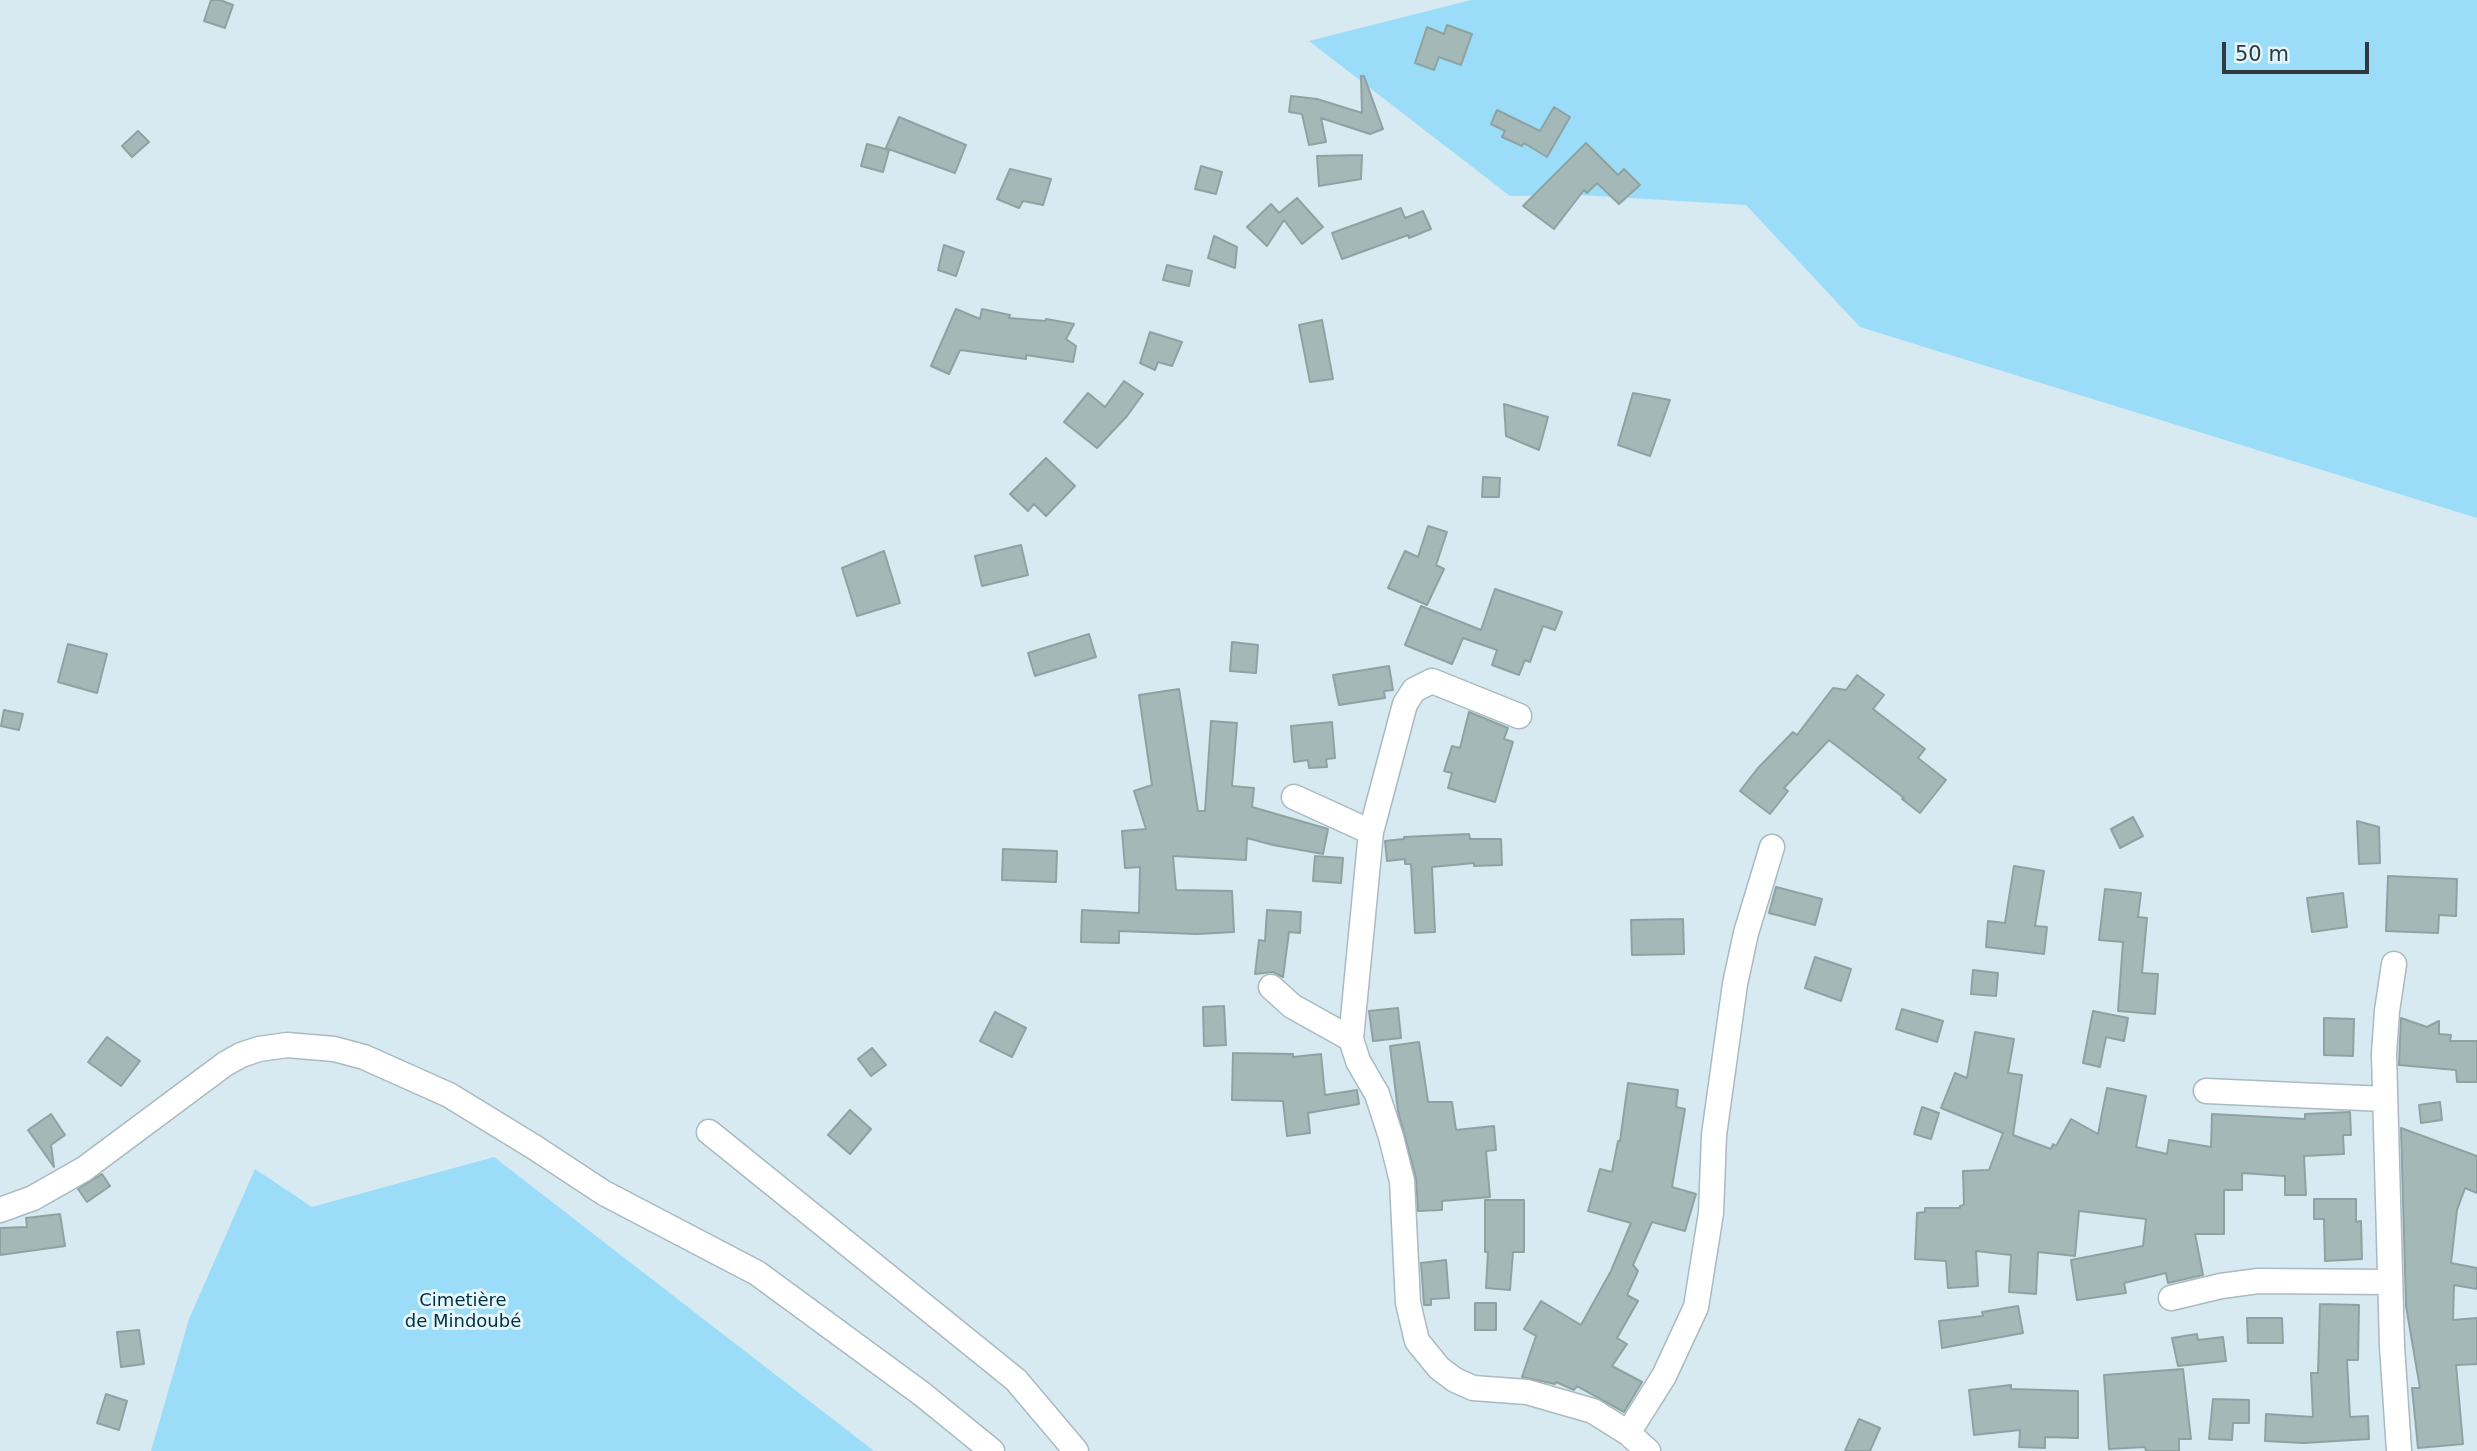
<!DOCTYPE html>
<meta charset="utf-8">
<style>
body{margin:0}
#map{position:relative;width:2477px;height:1451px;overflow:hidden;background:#d7e9f1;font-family:"DejaVu Sans",sans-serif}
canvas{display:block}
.scale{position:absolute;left:2222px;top:42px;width:147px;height:32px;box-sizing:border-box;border:4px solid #32393c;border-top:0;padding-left:9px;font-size:21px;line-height:24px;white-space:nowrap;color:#32393c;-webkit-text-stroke:5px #e4f6fe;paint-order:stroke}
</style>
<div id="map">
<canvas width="2477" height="1451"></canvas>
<div class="scale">50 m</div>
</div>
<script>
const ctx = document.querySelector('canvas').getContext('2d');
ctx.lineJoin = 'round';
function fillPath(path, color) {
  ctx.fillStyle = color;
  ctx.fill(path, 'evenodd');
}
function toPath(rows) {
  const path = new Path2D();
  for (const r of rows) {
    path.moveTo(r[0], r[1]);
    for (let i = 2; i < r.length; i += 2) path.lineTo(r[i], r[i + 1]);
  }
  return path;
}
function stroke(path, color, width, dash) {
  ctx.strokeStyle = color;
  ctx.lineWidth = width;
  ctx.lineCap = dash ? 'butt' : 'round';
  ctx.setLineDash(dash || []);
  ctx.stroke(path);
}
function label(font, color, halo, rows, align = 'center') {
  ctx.font = font + ' "DejaVu Sans",sans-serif';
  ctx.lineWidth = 6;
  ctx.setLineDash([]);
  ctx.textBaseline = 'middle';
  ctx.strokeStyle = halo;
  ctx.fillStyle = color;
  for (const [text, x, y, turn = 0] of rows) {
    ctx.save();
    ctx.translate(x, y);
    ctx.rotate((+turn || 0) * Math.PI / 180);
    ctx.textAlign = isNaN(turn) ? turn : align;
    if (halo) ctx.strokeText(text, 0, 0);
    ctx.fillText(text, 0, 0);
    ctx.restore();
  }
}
fillPath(toPath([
 [1471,0,2477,0,2477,518,1860,327,1746,205,1580,195,1510,196,1309,41],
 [494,1157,874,1451,151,1451,189,1319,255,1169,312,1207]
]), '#9bddf8');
const building = toPath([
 [211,0,220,0,233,5,225,28,204,21,211,0],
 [1447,25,1472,34,1461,65,1439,57,1434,70,1415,63,1427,27,1444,34,1447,25],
 [1361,76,1364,76,1383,129,1370,134,1321,118,1326,142,1309,145,1302,114,1289,112,1291,96,1317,99,1362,113,1361,76],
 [1554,107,1570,117,1547,157,1524,143,1522,146,1502,137,1505,131,1491,124,1497,110,1540,131,1554,107],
 [899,117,966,145,955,173,886,148,899,117],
 [138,131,149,142,132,157,122,146,138,131],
 [1586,143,1618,175,1624,169,1640,185,1619,204,1597,183,1587,193,1584,190,1554,229,1523,206,1586,143],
 [867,144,889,150,883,172,861,166,867,144],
 [1362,155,1361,179,1319,186,1317,156,1362,155],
 [1201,166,1222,172,1216,194,1195,189,1201,166],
 [1010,169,1051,179,1043,205,1023,201,1019,208,997,199,1010,169],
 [1297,198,1323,227,1302,244,1284,220,1267,246,1247,227,1271,204,1279,213,1297,198],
 [1401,208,1405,218,1423,211,1431,229,1409,238,1408,235,1342,259,1332,233,1401,208],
 [1214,236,1237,247,1235,268,1208,258,1214,236],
 [944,245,964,252,956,276,938,270,944,245],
 [1167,265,1192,271,1189,286,1163,280,1167,265],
 [956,309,980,319,982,309,1010,315,1009,318,1046,321,1046,319,1074,324,1066,339,1076,346,1073,362,1026,355,1026,359,960,350,949,374,931,366,956,309],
 [1322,320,1333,379,1310,382,1299,325,1322,320],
 [1150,332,1182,342,1172,366,1158,362,1155,370,1140,363,1150,332],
 [1124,381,1143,394,1127,416,1097,448,1064,422,1088,393,1105,407,1124,381],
 [1633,393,1670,400,1650,456,1618,445,1633,393],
 [1504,404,1548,417,1539,450,1506,436,1504,404],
 [1046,458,1075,486,1046,516,1034,504,1028,511,1010,494,1046,458],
 [1483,477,1500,478,1499,497,1482,497,1483,477],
 [1428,526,1447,532,1436,565,1444,569,1427,605,1388,588,1405,551,1418,557,1428,526],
 [1021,545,1028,575,982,586,975,556,1021,545],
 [884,551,900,603,857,616,842,568,884,551],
 [1495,589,1562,612,1555,630,1543,626,1530,662,1525,660,1519,675,1492,665,1497,650,1463,638,1452,664,1405,645,1421,606,1481,630,1495,589],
 [1089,634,1096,657,1035,676,1028,653,1089,634],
 [1232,642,1258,645,1256,673,1230,671,1232,642],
 [68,644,107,654,97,693,58,682,68,644],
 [1389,666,1393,690,1384,691,1385,698,1339,705,1333,675,1389,666],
 [1857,675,1884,695,1873,709,1925,749,1918,758,1946,780,1920,813,1902,799,1904,798,1829,740,1784,788,1788,791,1770,814,1740,791,1758,768,1793,732,1797,735,1833,688,1846,690,1857,675],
 [1179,689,1198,811,1205,811,1211,721,1237,723,1232,786,1254,788,1252,807,1328,829,1323,854,1273,845,1247,838,1246,860,1173,856,1176,890,1232,891,1234,932,1197,934,1119,931,1119,943,1081,942,1082,910,1139,913,1140,867,1125,868,1122,831,1146,829,1134,791,1152,785,1139,695,1179,689],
 [4,710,23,714,19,730,1,726,4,710],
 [1469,712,1508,728,1504,739,1513,742,1495,802,1448,788,1452,773,1444,771,1452,746,1460,748,1469,712],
 [1332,722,1335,758,1326,759,1327,767,1309,768,1308,760,1294,762,1291,726,1332,722],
 [2133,817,2143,836,2120,848,2111,829,2133,817],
 [2357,821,2379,827,2380,863,2359,864,2357,821],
 [1469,834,1470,839,1501,839,1502,865,1474,866,1474,863,1432,867,1435,932,1415,933,1411,864,1405,864,1405,859,1387,861,1385,841,1404,839,1404,837,1469,834],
 [1003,849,1057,851,1056,882,1002,880,1003,849],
 [1315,856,1343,858,1341,883,1313,881,1315,856],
 [2014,866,2044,871,2035,926,2047,927,2044,954,1986,947,1988,921,2005,923,2014,866],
 [2388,876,2457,879,2456,916,2439,915,2438,933,2386,931,2388,876],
 [1776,887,1822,899,1815,925,1769,913,1776,887],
 [2105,889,2141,893,2138,917,2147,918,2142,973,2158,974,2155,1014,2118,1011,2123,942,2099,940,2105,889],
 [2343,893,2347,927,2312,932,2307,898,2343,893],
 [1267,910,1301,912,1300,933,1289,932,1283,977,1273,972,1255,974,1259,940,1265,941,1267,910],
 [1683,919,1684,954,1632,955,1631,920,1683,919],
 [1815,957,1851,969,1841,1001,1805,988,1815,957],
 [1973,970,1998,973,1996,996,1971,994,1973,970],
 [1224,1006,1226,1045,1204,1046,1203,1007,1224,1006],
 [1398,1008,1401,1038,1373,1041,1369,1011,1398,1008],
 [1902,1009,1943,1021,1937,1042,1896,1029,1902,1009],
 [2093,1011,2128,1018,2124,1041,2106,1037,2100,1067,2083,1063,2093,1011],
 [995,1012,1026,1028,1012,1057,980,1041,995,1012],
 [2324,1018,2354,1019,2353,1056,2324,1055,2324,1018],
 [2401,1018,2427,1027,2439,1021,2439,1034,2451,1035,2450,1041,2477,1041,2477,1082,2457,1082,2456,1070,2399,1065,2401,1018],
 [1975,1032,2014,1039,2008,1073,2022,1075,2013,1135,2051,1149,2053,1144,2056,1146,2071,1119,2098,1134,2107,1088,2146,1096,2136,1147,2167,1154,2169,1140,2211,1147,2212,1114,2305,1119,2305,1114,2350,1112,2351,1135,2343,1135,2344,1154,2304,1156,2306,1195,2285,1195,2285,1176,2242,1173,2242,1190,2224,1190,2224,1234,2195,1234,2203,1275,2168,1283,2166,1273,2124,1283,2126,1293,2077,1300,2071,1260,2143,1246,2146,1219,2079,1211,2075,1256,2038,1252,2036,1294,2009,1292,2011,1255,1976,1251,1978,1286,1948,1288,1946,1261,1915,1259,1917,1213,1925,1212,1925,1208,1960,1208,1960,1206,1964,1205,1963,1171,1989,1170,2003,1133,1941,1108,1955,1073,1967,1078,1975,1032],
 [107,1037,140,1061,121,1086,88,1062,107,1037],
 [1419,1042,1428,1102,1452,1102,1456,1130,1494,1126,1496,1150,1486,1151,1490,1197,1442,1201,1442,1210,1418,1211,1416,1178,1398,1111,1390,1046,1419,1042],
 [872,1048,886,1065,871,1076,858,1059,872,1048],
 [1233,1053,1293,1054,1293,1057,1321,1054,1325,1095,1357,1090,1359,1104,1308,1113,1310,1133,1287,1136,1283,1101,1232,1100,1233,1053],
 [1628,1083,1678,1090,1676,1107,1685,1109,1672,1187,1696,1194,1685,1231,1652,1222,1633,1265,1638,1271,1627,1295,1638,1301,1617,1338,1627,1344,1612,1366,1642,1382,1624,1412,1577,1386,1574,1390,1556,1382,1555,1384,1522,1377,1536,1336,1524,1329,1541,1301,1581,1325,1611,1271,1631,1223,1588,1211,1600,1169,1612,1172,1618,1141,1620,1141,1628,1083],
 [2440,1102,2442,1120,2421,1123,2419,1105,2440,1102],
 [1922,1107,1939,1113,1931,1139,1914,1134,1922,1107],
 [850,1110,871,1129,850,1154,828,1135,850,1110],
 [51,1114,65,1135,51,1145,54,1167,28,1130,51,1114],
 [2401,1128,2477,1156,2477,1193,2465,1188,2457,1210,2451,1263,2477,1268,2477,1289,2454,1285,2453,1320,2477,1318,2477,1364,2456,1365,2463,1444,2418,1448,2412,1388,2420,1388,2406,1306,2401,1128],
 [102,1174,110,1186,87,1202,78,1189,102,1174],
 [2314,1199,2356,1199,2356,1222,2361,1221,2362,1259,2325,1261,2324,1219,2314,1219,2314,1199],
 [1485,1200,1524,1200,1524,1252,1513,1252,1510,1290,1486,1288,1488,1252,1485,1252,1485,1200],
 [60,1214,65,1246,0,1255,0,1228,27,1227,26,1218,60,1214],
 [1446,1260,1449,1298,1431,1299,1431,1305,1424,1305,1421,1263,1446,1260],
 [1475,1303,1496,1303,1496,1330,1475,1330,1475,1303],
 [2320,1304,2359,1305,2358,1360,2347,1360,2350,1417,2368,1416,2369,1439,2304,1443,2265,1441,2266,1414,2313,1417,2311,1373,2318,1373,2320,1304],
 [2018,1306,2023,1333,1942,1348,1939,1321,1983,1316,1982,1312,2018,1306],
 [2247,1318,2282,1318,2283,1343,2248,1343,2247,1318],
 [139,1330,144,1364,121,1367,117,1332,139,1330],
 [2197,1334,2198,1340,2223,1337,2226,1361,2178,1366,2172,1338,2197,1334],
 [2183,1369,2191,1439,2179,1439,2179,1451,2146,1451,2145,1447,2109,1449,2104,1375,2183,1369],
 [2011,1385,2011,1389,2078,1391,2078,1438,2045,1437,2045,1448,2019,1447,2020,1430,1974,1435,1969,1390,2011,1385],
 [106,1394,127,1401,119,1430,97,1423,106,1394],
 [2213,1399,2249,1400,2249,1423,2233,1423,2232,1440,2209,1439,2213,1399],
 [1859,1419,1880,1428,1870,1451,1845,1451,1859,1419]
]);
fillPath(building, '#a5b8b8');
stroke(building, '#8fa2a2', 2);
const minor = toPath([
 [1519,716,1432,681,1414,690,1405,704,1371,832,1351,1039,1358,1061,1377,1094,1391,1137,1402,1181,1408,1303,1417,1341,1439,1368,1455,1380,1473,1388,1527,1392,1593,1411,1628,1433,1648,1451],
 [1294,797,1371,832],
 [2394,964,2387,1011,2384,1054,2392,1346,2399,1451],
 [1271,987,1292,1006,1351,1039],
 [2206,1091,2385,1099],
 [709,1132,1016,1380,1076,1451],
 [0,1210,33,1198,84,1169,225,1064,241,1055,259,1049,287,1045,334,1049,364,1057,449,1095,534,1147,604,1193,757,1273,922,1394,992,1451],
 [2171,1298,2221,1286,2258,1281,2389,1282],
 [1628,1433,1664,1376,1696,1307,1711,1213,1714,1135,1735,984,1746,933,1772,847]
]);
stroke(minor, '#a9bac1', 27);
stroke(minor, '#fff', 24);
label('18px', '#002f3e', '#e4f6fe', [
 ["Cimetière",463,1301],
 ["de Mindoubé",463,1322]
]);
</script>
